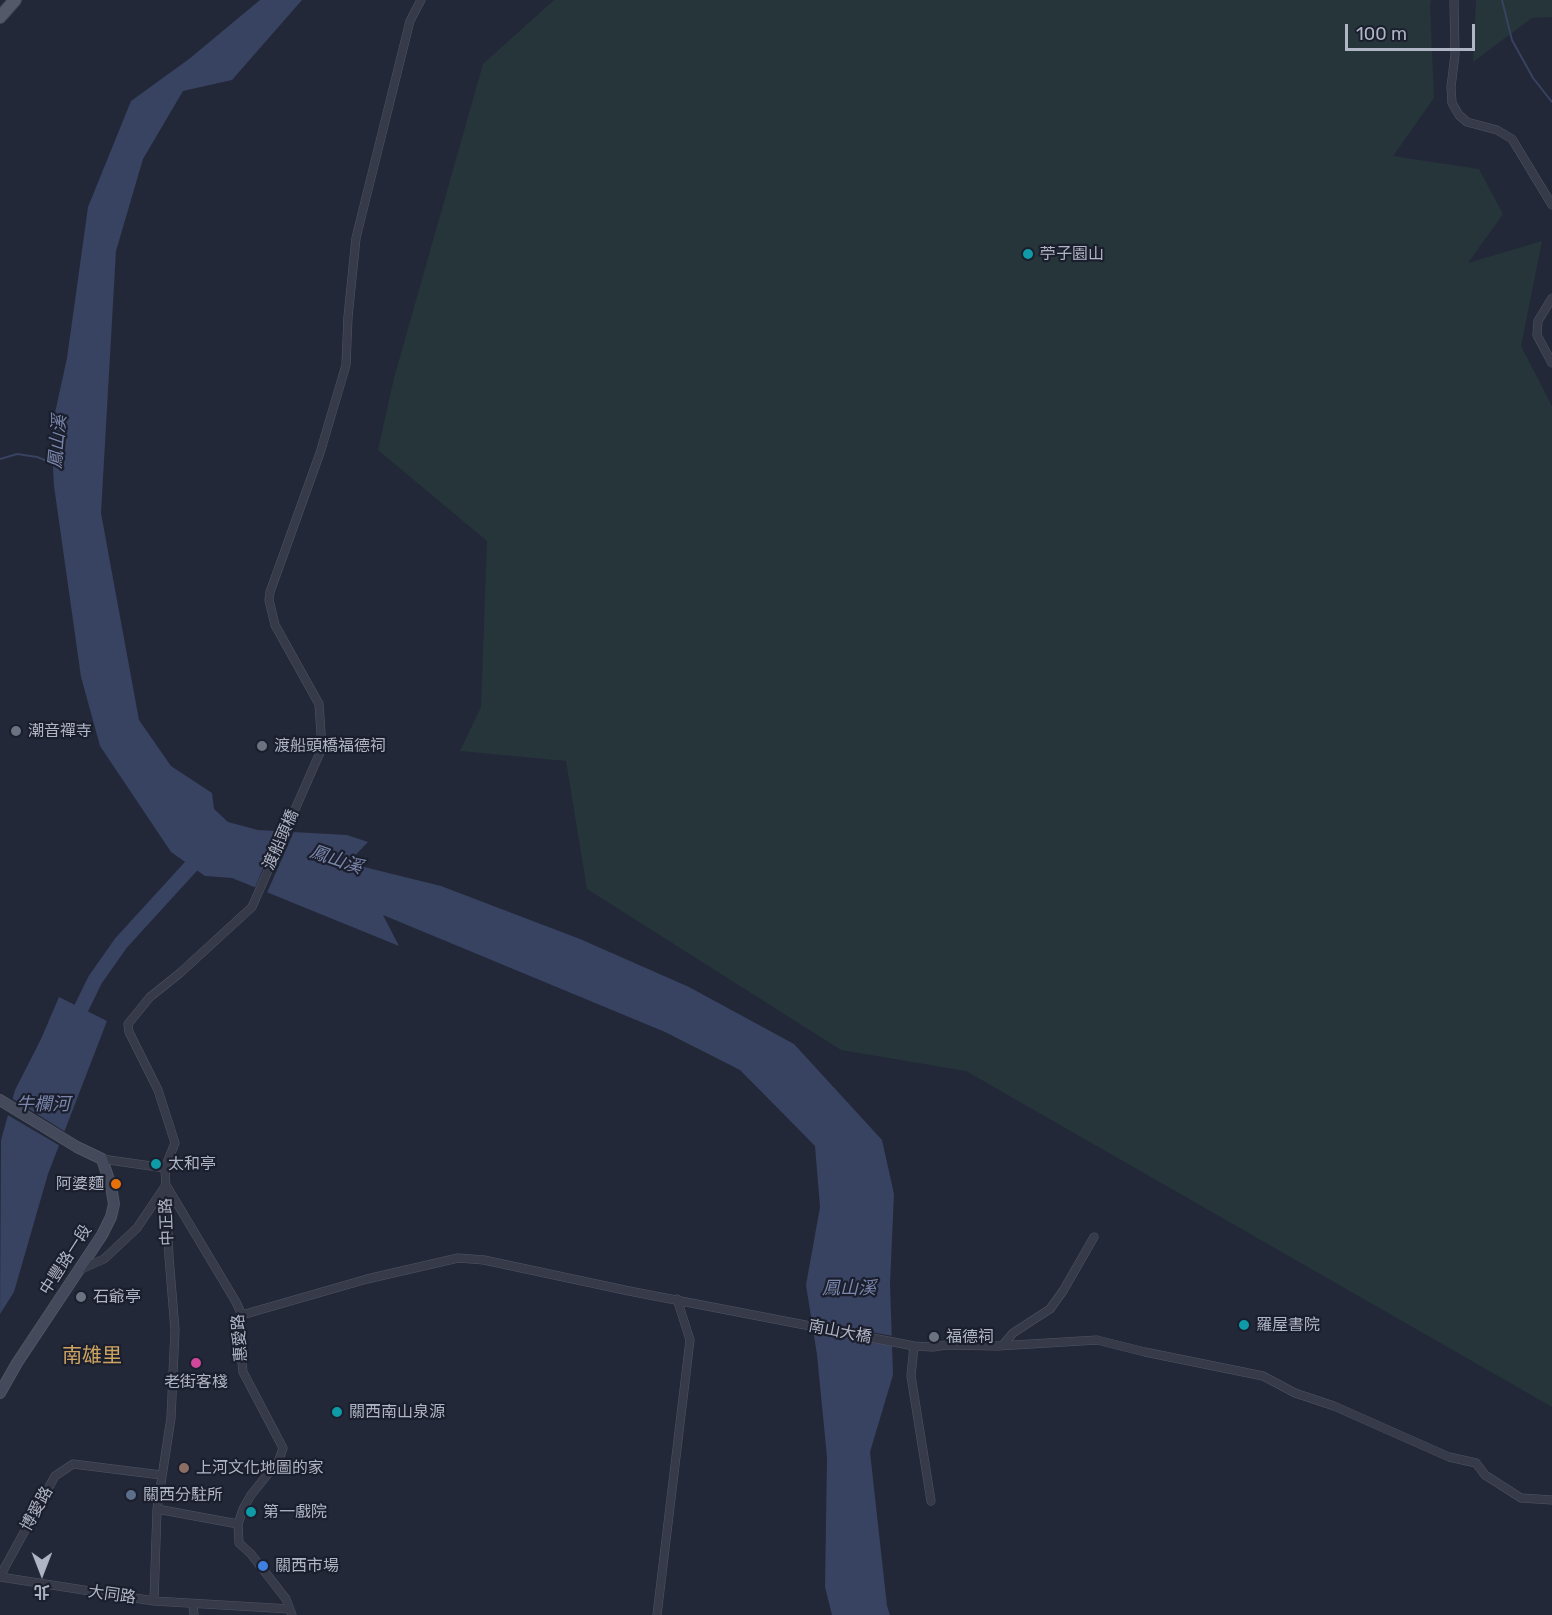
<!DOCTYPE html>
<meta charset="utf-8">
<style>
body{margin:0}
#map{position:relative;width:1552px;height:1615px;overflow:hidden;background:#222838;font-family:Rubik,"Noto Sans TC",sans-serif}
canvas{display:block}
.north{position:absolute;left:12px;top:1543px;width:60px;height:60px;-webkit-text-stroke:4px #1b1f2d;paint-order:stroke;rotate:180deg;font-size:16px;font-weight:700;line-height:24px;text-align:center;color:#b0b5c5}
.north::after{content:'';display:block;margin:auto;width:21px;height:27px;background:#b0b5c5;clip-path:polygon(50% 0,100% 100%,50% 72%,0 100%)}
.scale{position:absolute;left:1345px;top:24px;width:130px;height:27px;box-sizing:border-box;border:3px solid #b0b5c5;border-top:0;padding-left:8px;font-size:18px;line-height:21px;white-space:nowrap;color:#b0b5c5;-webkit-text-stroke:4px #1b1f2d;paint-order:stroke}
</style>
<div id="map">
<canvas width="1552" height="1615"></canvas>
<div class="north">北</div>
<div class="scale">100 m</div>
</div>
<script>
const ctx = document.querySelector('canvas').getContext('2d');
ctx.lineJoin = 'round';
function fillPath(path, color) {
  ctx.fillStyle = color;
  ctx.fill(path, 'evenodd');
}
function toPath(rows) {
  const path = new Path2D();
  for (const r of rows) {
    path.moveTo(r[0], r[1]);
    for (let i = 2; i < r.length; i += 2) path.lineTo(r[i], r[i + 1]);
  }
  return path;
}
function stroke(path, color, width, dash) {
  ctx.strokeStyle = color;
  ctx.lineWidth = width;
  ctx.lineCap = dash ? 'butt' : 'round';
  ctx.setLineDash(dash || []);
  ctx.stroke(path);
}
function label(font, color, halo, rows, align = 'center') {
  ctx.font = font + ' Rubik,"Noto Sans TC",sans-serif';
  ctx.lineWidth = 4.5;
  ctx.setLineDash([]);
  ctx.textBaseline = 'middle';
  ctx.strokeStyle = halo;
  ctx.fillStyle = color;
  for (const [text, x, y, turn = 0] of rows) {
    ctx.save();
    ctx.translate(x, y);
    ctx.rotate((+turn || 0) * Math.PI / 180);
    ctx.textAlign = isNaN(turn) ? turn : align;
    if (halo) ctx.strokeText(text, 0, 0);
    ctx.fillText(text, 0, 0);
    ctx.restore();
  }
}
fillPath(toPath([
 [554,0,1431,0,1430,6,1434,98,1393,156,1479,169,1503,214,1468,263,1542,241,1521,346,1552,406,1552,1407,966,1071,841,1050,587,889,566,761,460,751,481,707,487,541,378,450,394,378,483,64],
 [1476,0,1552,0,1552,17,1532,18,1473,62]
]), '#25353a');
fillPath(toPath([
 [260,0,302,0,232,80,183,91,143,159,116,251,101,513,139,720,171,766,212,793,214,809,228,822,258,830,347,835,368,842,348,863,441,886,580,939,689,987,794,1044,882,1140,894,1194,890,1284,893,1375,870,1452,887,1606,890,1615,832,1615,825,1587,827,1457,817,1355,806,1285,820,1207,815,1146,740,1070,665,1032,383,915,399,946,232,878,205,876,171,852,100,746,81,677,54,486,51,431,67,358,88,207,131,101,189,59],
 [59,997,107,1021,48,1174,14,1292,0,1314,1,1140,15,1090,41,1039]
]), '#384261');
fillPath(toPath([
 [280,828,295,829,266,895,254,890],
 [10,1097,67,1133,62,1147,6,1114],
 [809,1321,893,1336,892,1344,810,1328]
]), '#222838');
stroke(toPath([
 [1502,0,1512,40,1533,78,1552,102],
 [0,459,17,454,37,457,55,464]
]), '#384261', 2);
stroke(toPath([
 [74,1028,77,1017,95,980,121,943,205,851]
]), '#384261', 15);
const minor = toPath([
 [1454,0,1455,55,1451,87,1452,103,1459,115,1467,122,1497,130,1512,139,1552,205],
 [1552,298,1538,321,1537,335,1552,363],
 [102,1159,165,1168],
 [79,1270,104,1259,137,1228,166,1185,236,1302,242,1315,239,1335,243,1372,283,1448,279,1460,251,1495,243,1509,238,1524,157,1509],
 [242,1315,367,1279,458,1258,484,1260,629,1291,914,1346,933,1347,946,1345,998,1346,1097,1340,1145,1352,1263,1376,1295,1393,1334,1406,1449,1457,1476,1463,1485,1475,1521,1498,1552,1500],
 [1003,1345,1013,1333,1050,1309,1063,1291,1094,1237],
 [914,1346,911,1376,931,1501],
 [238,1524,239,1543,251,1554,286,1599,292,1615],
 [0,1576,55,1476,73,1464,161,1475],
 [0,1577,154,1601,290,1609],
 [154,1601,157,1509,171,1418,175,1330,169,1257,165,1168,175,1143,158,1090,129,1032,128,1024,150,997,180,973,252,907,322,748,319,704,275,625,269,600,270,592,320,453,346,365,348,317,356,238,410,21,421,0],
 [193,1604,194,1615],
 [657,1615,690,1340,677,1299]
]);
const secondary = toPath([
 [0,1100,77,1147,102,1159,111,1186,114,1204,111,1217,102,1235,17,1363,0,1393]
]);
const primary = toPath([
 [0,17,15,0]
]);
stroke(minor, '#505563', 9);
stroke(secondary, '#505563', 12);
stroke(primary, '#3f4352', 14);
stroke(minor, '#363a49', 8);
stroke(secondary, '#44495b', 10);
stroke(primary, '#545969', 12);
for (const [x, y, r, color] of [
 [1028,254,6,"#0f9aa8"],
 [16,731,6,"#6b7280"],
 [262,746,6,"#6b7280"],
 [156,1164,6,"#0f9aa8"],
 [116,1184,6,"#e8710a"],
 [81,1297,6,"#6b7280"],
 [1244,1325,6,"#0f9aa8"],
 [934,1337,6,"#6b7280"],
 [196,1363,6,"#d1479c"],
 [337,1412,6,"#0f9aa8"],
 [184,1468,6,"#8d6e63"],
 [131,1495,6,"#5c6f8a"],
 [251,1512,6,"#0f9aa8"],
 [263,1566,6,"#3f7fe0"]
]) {
  const dot = new Path2D();
  dot.arc(x, y, r, 0, 2 * Math.PI);
  ctx.fillStyle = color;
  ctx.fill(dot);
  stroke(dot, '#1b1f2d', 2);
}
label('16px', '#b0b5c5', '#1b1f2d', [
 ["苧子園山",1040,254],
 ["潮音禪寺",28,731],
 ["渡船頭橋福德祠",274,746],
 ["太和亭",168,1164],
 ["阿婆麵",104,1184,"right"],
 ["石爺亭",93,1297],
 ["羅屋書院",1256,1325],
 ["福德祠",946,1337],
 ["老街客棧",196,1382,"center"],
 ["關西南山泉源",349,1412],
 ["上河文化地圖的家",196,1468],
 ["關西分駐所",143,1495],
 ["第一戲院",263,1512],
 ["關西市場",275,1566]
], 'left');
label('16px', '#b0b5c5', '#1b1f2d', [
 ["渡船頭橋",281,840,-66],
 ["中正路",167,1222,-92],
 ["中豐路一段",66,1260,-57],
 ["南山大橋",840,1332,11],
 ["惠愛路",240,1338,-94],
 ["博愛路",37,1509,-61],
 ["大同路",112,1595,8]
]);
label('italic 18px', '#7a86ab', '#1b1f2d', [
 ["鳳山溪",58,442,-85],
 ["鳳山溪",336,860,19],
 ["牛欄河",43,1105],
 ["鳳山溪",849,1289]
]);
label('20px', '#cea462', '#1b1f2d', [
 ["南雄里",92,1356]
]);
</script>
